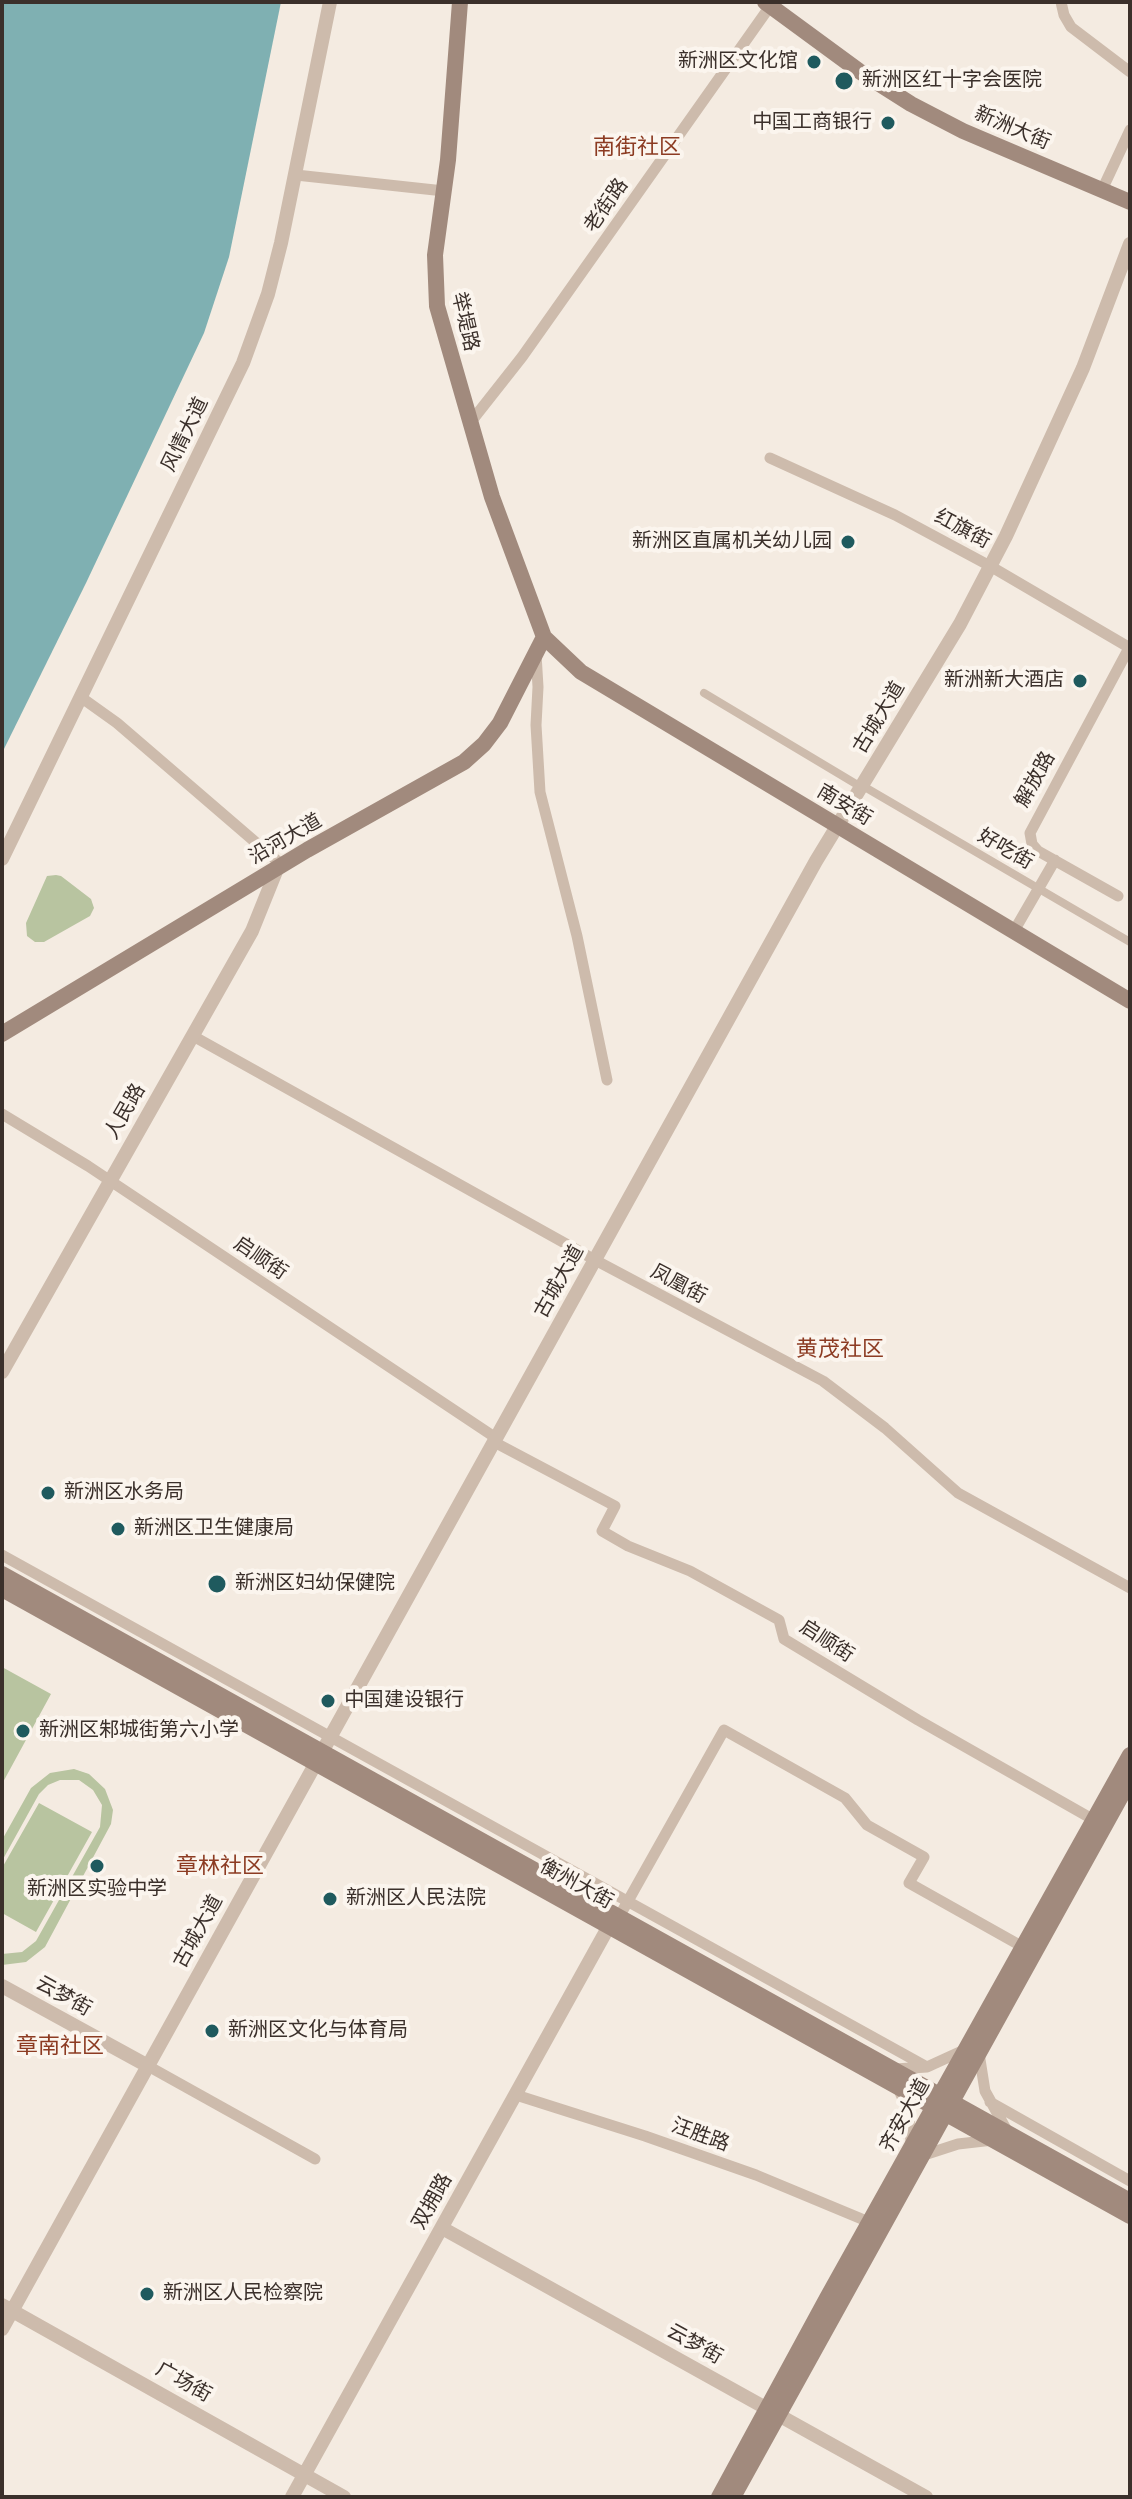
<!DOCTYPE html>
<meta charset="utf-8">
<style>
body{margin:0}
#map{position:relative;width:1132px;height:2499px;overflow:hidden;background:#f4ebe1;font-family:"Titillium Web",sans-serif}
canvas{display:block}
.frame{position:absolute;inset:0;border:4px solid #3b302b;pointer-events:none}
</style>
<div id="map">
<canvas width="1132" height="2499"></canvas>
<div class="frame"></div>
</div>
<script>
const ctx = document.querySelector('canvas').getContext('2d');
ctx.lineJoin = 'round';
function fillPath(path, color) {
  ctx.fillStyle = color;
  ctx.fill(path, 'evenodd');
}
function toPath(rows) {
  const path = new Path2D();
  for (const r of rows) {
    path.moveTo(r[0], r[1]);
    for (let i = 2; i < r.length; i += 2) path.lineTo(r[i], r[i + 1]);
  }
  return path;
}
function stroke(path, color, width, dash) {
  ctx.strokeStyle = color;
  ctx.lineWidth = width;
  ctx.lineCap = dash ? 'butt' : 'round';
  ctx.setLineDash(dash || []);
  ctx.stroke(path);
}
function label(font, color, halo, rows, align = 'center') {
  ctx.font = font + ' "Titillium Web","Noto Sans SC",sans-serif';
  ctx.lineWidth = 8;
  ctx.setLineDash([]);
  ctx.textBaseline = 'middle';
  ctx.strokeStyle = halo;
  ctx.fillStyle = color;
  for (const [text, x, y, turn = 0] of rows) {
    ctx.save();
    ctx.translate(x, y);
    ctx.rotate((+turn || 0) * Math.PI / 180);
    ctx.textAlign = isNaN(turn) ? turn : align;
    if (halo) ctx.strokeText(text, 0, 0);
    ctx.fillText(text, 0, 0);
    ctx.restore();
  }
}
fillPath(toPath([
 [56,875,61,876,91,899,94,908,90,916,44,942,35,942,27,936,26,923,47,876],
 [2,1667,51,1694,2,1784],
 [74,1769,89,1774,105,1789,113,1810,111,1824,45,1947,26,1962,2,1965,2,1954,22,1952,36,1941,100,1827,102,1805,93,1790,79,1780,60,1780,48,1785,39,1794,2,1861,2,1840,31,1788,50,1773],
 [39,1803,92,1832,36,1932,2,1913,2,1868]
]), '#b8c4a0');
fillPath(toPath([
 [2,2,281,2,229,257,204,333,86,583,2,753]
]), '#7fb0b2');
stroke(toPath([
 [704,693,861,787],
 [863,786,1130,942]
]), '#cdbbac', 8);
stroke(toPath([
 [1061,2,1064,15,1071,27,1130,72],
 [296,175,444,191],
 [1102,190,1130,130],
 [470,423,522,357,773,2],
 [770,458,895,515,990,566,1130,648],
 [536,654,538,687,536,725,540,792,577,936,607,1080],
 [82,698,117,723,282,865],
 [1118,896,1038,851,1032,844,1030,833,1130,646],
 [1014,931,1055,860],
 [193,1036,595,1260,823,1381,885,1428,958,1493,1130,1588],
 [2,1114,88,1166,496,1438],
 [494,1442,615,1506,602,1531,628,1546,690,1571,779,1620,784,1639,918,1720,1094,1820],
 [2,1555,927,2067],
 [619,1917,724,1730,845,1798,867,1825,924,1857,909,1883,1023,1947],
 [979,2053,985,2091,1006,2129],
 [148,2066,315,2159],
 [895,2069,927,2067,962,2051],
 [897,2086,908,2110,911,2142],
 [516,2095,645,2136,756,2175,869,2222],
 [990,2102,1130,2181],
 [921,2156,958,2144,993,2140]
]), '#cdbbac', 11);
stroke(toPath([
 [2,859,243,363,268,294,281,243,330,2],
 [2,1372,252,931,277,869],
 [2,1986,148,2066],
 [442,2228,926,2497],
 [2,2305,344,2497],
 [2,2329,816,861,960,624,1006,536,1083,368,1130,244],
 [292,2497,609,1926]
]), '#cdbbac', 14);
stroke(toPath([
 [460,2,448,160,435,255,437,306,492,497,544,637,581,672,1130,1001],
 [765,2,859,71,911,104,963,131,1130,202],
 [2,1034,307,850,464,762,484,744,500,723,544,637],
 [2,1574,1130,2201],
 [2,1589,1130,2216],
 [719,2497,827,2298,1130,1755],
 [733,2497,1130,1780]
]), '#a18a7d', 16);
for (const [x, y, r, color] of [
 [814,62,8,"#1f5a5e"],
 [844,81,10,"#1f5a5e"],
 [888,123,8,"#1f5a5e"],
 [848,542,8,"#1f5a5e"],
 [1080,681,8,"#1f5a5e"],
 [48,1493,8,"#1f5a5e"],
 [118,1529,8,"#1f5a5e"],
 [217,1584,10,"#1f5a5e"],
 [328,1701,8,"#1f5a5e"],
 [23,1731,8,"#1f5a5e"],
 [97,1866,8,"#1f5a5e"],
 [330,1899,8,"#1f5a5e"],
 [212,2031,8,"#1f5a5e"],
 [147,2294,8,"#1f5a5e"]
]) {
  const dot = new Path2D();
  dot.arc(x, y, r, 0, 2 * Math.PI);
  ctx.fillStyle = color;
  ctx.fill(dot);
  stroke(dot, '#fbf5ee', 3);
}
label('20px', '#3b302b', '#fbf5ee', [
 ["新洲区文化馆",798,62,"right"],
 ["新洲区红十字会医院",862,81],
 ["中国工商银行",872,123,"right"],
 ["新洲区直属机关幼儿园",832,542,"right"],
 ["新洲新大酒店",1064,681,"right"],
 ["新洲区水务局",64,1493],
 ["新洲区卫生健康局",134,1529],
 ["新洲区妇幼保健院",235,1584],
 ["中国建设银行",344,1701],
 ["新洲区邾城街第六小学",39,1731],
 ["新洲区实验中学",97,1890,"center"],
 ["新洲区人民法院",346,1899],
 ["新洲区文化与体育局",228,2031],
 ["新洲区人民检察院",163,2294]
], 'left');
label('20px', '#3b302b', '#fbf5ee', [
 ["新洲大街",1012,129,23],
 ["老街路",607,206,-55],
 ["举堤路",464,322,77],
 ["风情大道",186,435,-64],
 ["红旗街",962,530,28],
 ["古城大道",880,718,-59],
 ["解放路",1036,780,-61],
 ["南安街",844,806,31],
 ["沿河大道",286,840,-30],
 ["好吃街",1005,850,30],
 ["人民路",126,1112,-60],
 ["启顺街",260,1259,34],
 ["古城大道",560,1282,-61],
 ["凤凰街",678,1285,28],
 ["启顺街",826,1642,33],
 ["衡州大街",576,1885,29],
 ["古城大道",199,1932,-61],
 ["云梦街",63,1997,29],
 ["齐安大道",906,2116,-61],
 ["汪胜路",700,2136,20],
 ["双拥路",433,2202,-61],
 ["云梦街",694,2345,29],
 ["广场街",183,2383,29]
]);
label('22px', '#8c3b22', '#fbf5ee', [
 ["南街社区",637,149],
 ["黄茂社区",840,1351],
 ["章林社区",220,1868],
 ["章南社区",60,2048]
]);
</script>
